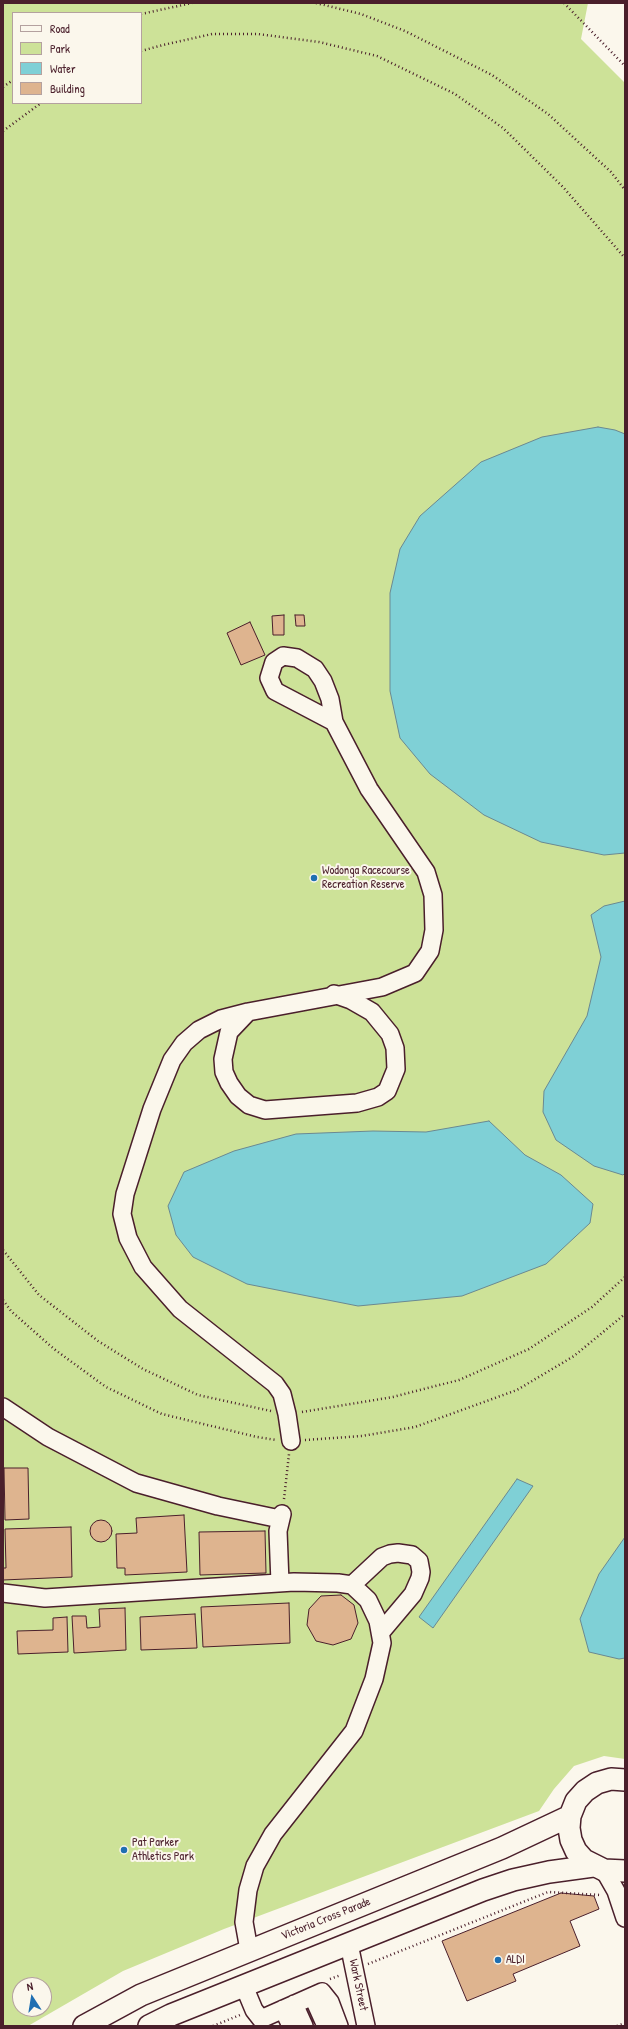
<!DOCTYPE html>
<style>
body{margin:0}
#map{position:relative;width:628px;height:2029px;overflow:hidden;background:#fbf7ec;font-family:"Patrick Hand",sans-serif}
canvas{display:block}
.frame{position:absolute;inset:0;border:4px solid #4a1f2b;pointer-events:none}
.legend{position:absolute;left:12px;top:12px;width:130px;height:92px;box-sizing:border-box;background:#fbf7ec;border:1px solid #b4a19f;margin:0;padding:5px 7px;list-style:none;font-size:12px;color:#4a1f2b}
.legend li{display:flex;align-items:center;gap:8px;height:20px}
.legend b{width:20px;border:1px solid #b4a19f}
.north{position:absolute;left:12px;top:1977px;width:40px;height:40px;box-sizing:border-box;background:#fbf7ec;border:1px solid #b4a19f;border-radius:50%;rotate:348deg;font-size:11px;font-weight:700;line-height:16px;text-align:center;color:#4a1f2b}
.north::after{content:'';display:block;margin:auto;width:14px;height:18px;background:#1f6fb2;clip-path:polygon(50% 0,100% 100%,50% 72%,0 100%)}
</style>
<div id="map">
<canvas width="628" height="2029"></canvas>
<div class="frame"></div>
<ul class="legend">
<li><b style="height:5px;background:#fbf7ec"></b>Road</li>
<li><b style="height:11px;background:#cde298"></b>Park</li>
<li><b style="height:11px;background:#7fd0d6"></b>Water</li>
<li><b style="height:11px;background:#deb48f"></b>Building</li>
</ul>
<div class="north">N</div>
</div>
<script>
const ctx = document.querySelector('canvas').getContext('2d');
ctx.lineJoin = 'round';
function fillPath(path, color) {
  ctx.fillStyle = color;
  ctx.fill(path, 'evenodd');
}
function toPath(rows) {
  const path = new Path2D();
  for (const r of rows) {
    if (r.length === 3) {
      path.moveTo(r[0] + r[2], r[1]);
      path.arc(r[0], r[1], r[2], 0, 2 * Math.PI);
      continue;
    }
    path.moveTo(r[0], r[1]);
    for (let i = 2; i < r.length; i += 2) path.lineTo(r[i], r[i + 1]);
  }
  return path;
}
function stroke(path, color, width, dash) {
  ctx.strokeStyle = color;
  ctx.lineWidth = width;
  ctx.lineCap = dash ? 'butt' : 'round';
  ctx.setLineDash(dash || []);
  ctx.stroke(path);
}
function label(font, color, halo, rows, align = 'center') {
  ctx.font = font + ' "Patrick Hand",sans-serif';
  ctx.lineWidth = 4;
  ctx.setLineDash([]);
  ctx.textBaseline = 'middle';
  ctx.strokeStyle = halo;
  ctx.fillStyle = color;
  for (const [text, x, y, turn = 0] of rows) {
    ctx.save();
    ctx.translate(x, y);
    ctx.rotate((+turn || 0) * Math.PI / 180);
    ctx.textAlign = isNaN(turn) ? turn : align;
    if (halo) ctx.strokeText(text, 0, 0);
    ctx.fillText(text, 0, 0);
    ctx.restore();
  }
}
fillPath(toPath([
 [3,3,588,3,581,39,625,83,625,1759,604,1756,574,1766,554,1789,539,1811,224,1929,123,1971,28,2026,3,2026],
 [13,13,141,13,141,103,13,103],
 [20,1985,44,1985,44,2009,20,2009]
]), '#cde298');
const water = toPath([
 [598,427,615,430,625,434,625,853,604,855,541,842,484,815,430,774,400,738,390,691,390,593,400,549,420,516,481,462,542,437,598,427],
 [625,901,625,1173,623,1175,594,1166,556,1140,543,1112,544,1091,587,1016,601,957,591,915,604,906,625,901],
 [489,1121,525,1155,561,1175,593,1204,590,1223,546,1264,462,1296,358,1306,247,1284,193,1257,176,1235,168,1206,184,1172,234,1151,296,1134,373,1131,426,1132,489,1121],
 [517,1479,533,1486,433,1628,419,1617,517,1479],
 [625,1537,625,1658,619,1659,589,1652,580,1619,599,1574,625,1537]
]);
fillPath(water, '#7fd0d6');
stroke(water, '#6a8992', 1);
const building = toPath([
 [284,615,284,635,273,635,272,616,284,615],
 [295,615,304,615,305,626,296,626,295,615],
 [250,622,265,655,241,665,227,633,250,622],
 [4,1468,28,1468,29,1519,5,1520,4,1468],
 [184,1515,187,1572,125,1575,125,1568,117,1568,116,1534,137,1533,136,1518,184,1515],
 [101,1531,11],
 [71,1527,72,1577,3,1580,3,1568,6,1568,5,1529,71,1527],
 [265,1531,266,1573,200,1575,199,1532,265,1531],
 [341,1595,354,1605,358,1623,351,1639,333,1645,316,1641,307,1625,309,1609,321,1596,341,1595],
 [289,1603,290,1643,203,1647,201,1607,289,1603],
 [125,1608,126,1650,74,1653,72,1616,86,1616,87,1628,100,1627,99,1609,125,1608],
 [195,1614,197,1648,141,1650,140,1617,195,1614],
 [67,1617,68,1652,18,1654,17,1631,53,1630,53,1618,67,1617],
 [561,1893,594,1896,599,1909,570,1921,580,1946,513,1974,516,1981,467,2001,442,1941,561,1893]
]);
fillPath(building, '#deb48f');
stroke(building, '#4a1f2b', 1);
const minor = toPath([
 [248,1012,229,1032,223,1059,224,1072,229,1083,238,1096,249,1105,265,1110,357,1103,378,1097,387,1091,396,1069,395,1048,390,1034,372,1012,351,1000,334,994],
 [3,1407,48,1437,136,1483,218,1506,280,1519],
 [291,1441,287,1414,282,1394,275,1384,180,1309,143,1267,128,1238,122,1214,125,1194,152,1109,172,1060,184,1043,199,1030,221,1019,248,1012,382,987,415,973,430,951,434,930,433,895,426,872,369,789,334,722,330,699,323,681,315,669,297,658,283,656,274,662,269,678,275,691,334,722],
 [280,1583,278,1531,282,1514],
 [352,1585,382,1557,390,1554,398,1553,412,1555,419,1561,421,1572,420,1578,413,1594,381,1632],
 [3,1593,45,1598,294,1582,338,1583,352,1585,368,1600,378,1621,382,1643,374,1679,354,1731,273,1834,255,1866,248,1890,244,1922,249,1950],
 [604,1870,616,1891,625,1918],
 [349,1944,366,2026],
 [244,1986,254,2010,261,2019,322,1992,330,2002,339,2026],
 [313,1997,326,2026],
 [294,2004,304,2026],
 [283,2009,291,2026]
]);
const major = toPath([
 [625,1780,611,1779,597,1783,585,1791,576,1801,570,1816,569,1828,571,1840,576,1851,584,1860,604,1870,625,1871],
 [84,2026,141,1995,502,1848,570,1816],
 [149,2026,171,2015,483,1890,513,1880,549,1872,593,1866]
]);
stroke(minor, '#4a1f2b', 20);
stroke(major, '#4a1f2b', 24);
stroke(toPath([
 [316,3,361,14,405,31,492,75,548,114,611,172,625,190],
 [564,3,625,66],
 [141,14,192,3],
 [141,51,163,45,212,34,258,34,319,42,377,56,455,94,503,128,563,187,625,258],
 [3,87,13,80],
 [3,131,41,103],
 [3,1250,39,1295,98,1341,143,1369,198,1395,271,1411],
 [3,1300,11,1311,54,1349,106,1387,162,1414,257,1437,276,1440],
 [302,1412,393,1397,459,1380,529,1349,592,1307,625,1277],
 [305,1440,362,1436,415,1427,517,1390,574,1356,625,1314],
 [284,1499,289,1454],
 [368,1964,548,1892,601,1895],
 [330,1979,341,1975],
 [213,2026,240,2015],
 [617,2026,625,2023]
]), '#4a1f2b', 2.5, [1, 3]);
stroke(minor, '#fbf7ec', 17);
stroke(major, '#fbf7ec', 21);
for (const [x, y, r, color] of [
 [314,878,4,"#1f6fb2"],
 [124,1850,4,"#1f6fb2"],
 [498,1960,4,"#1f6fb2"]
]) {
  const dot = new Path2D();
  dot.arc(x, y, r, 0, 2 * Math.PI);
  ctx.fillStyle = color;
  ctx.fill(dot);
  stroke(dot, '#fbf7ec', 1.5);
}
label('12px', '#4a1f2b', '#fbf7ec', [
 ["Wodonga Racecourse",322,871],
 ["Recreation Reserve",322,885],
 ["Pat Parker",132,1843],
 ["Athletics Park",132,1857],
 ["ALDI",506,1960]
], 'left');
label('12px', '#4a1f2b', '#fbf7ec', [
 ["Victoria Cross Parade",326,1919,-22],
 ["Wark Street",358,1985,78]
]);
</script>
